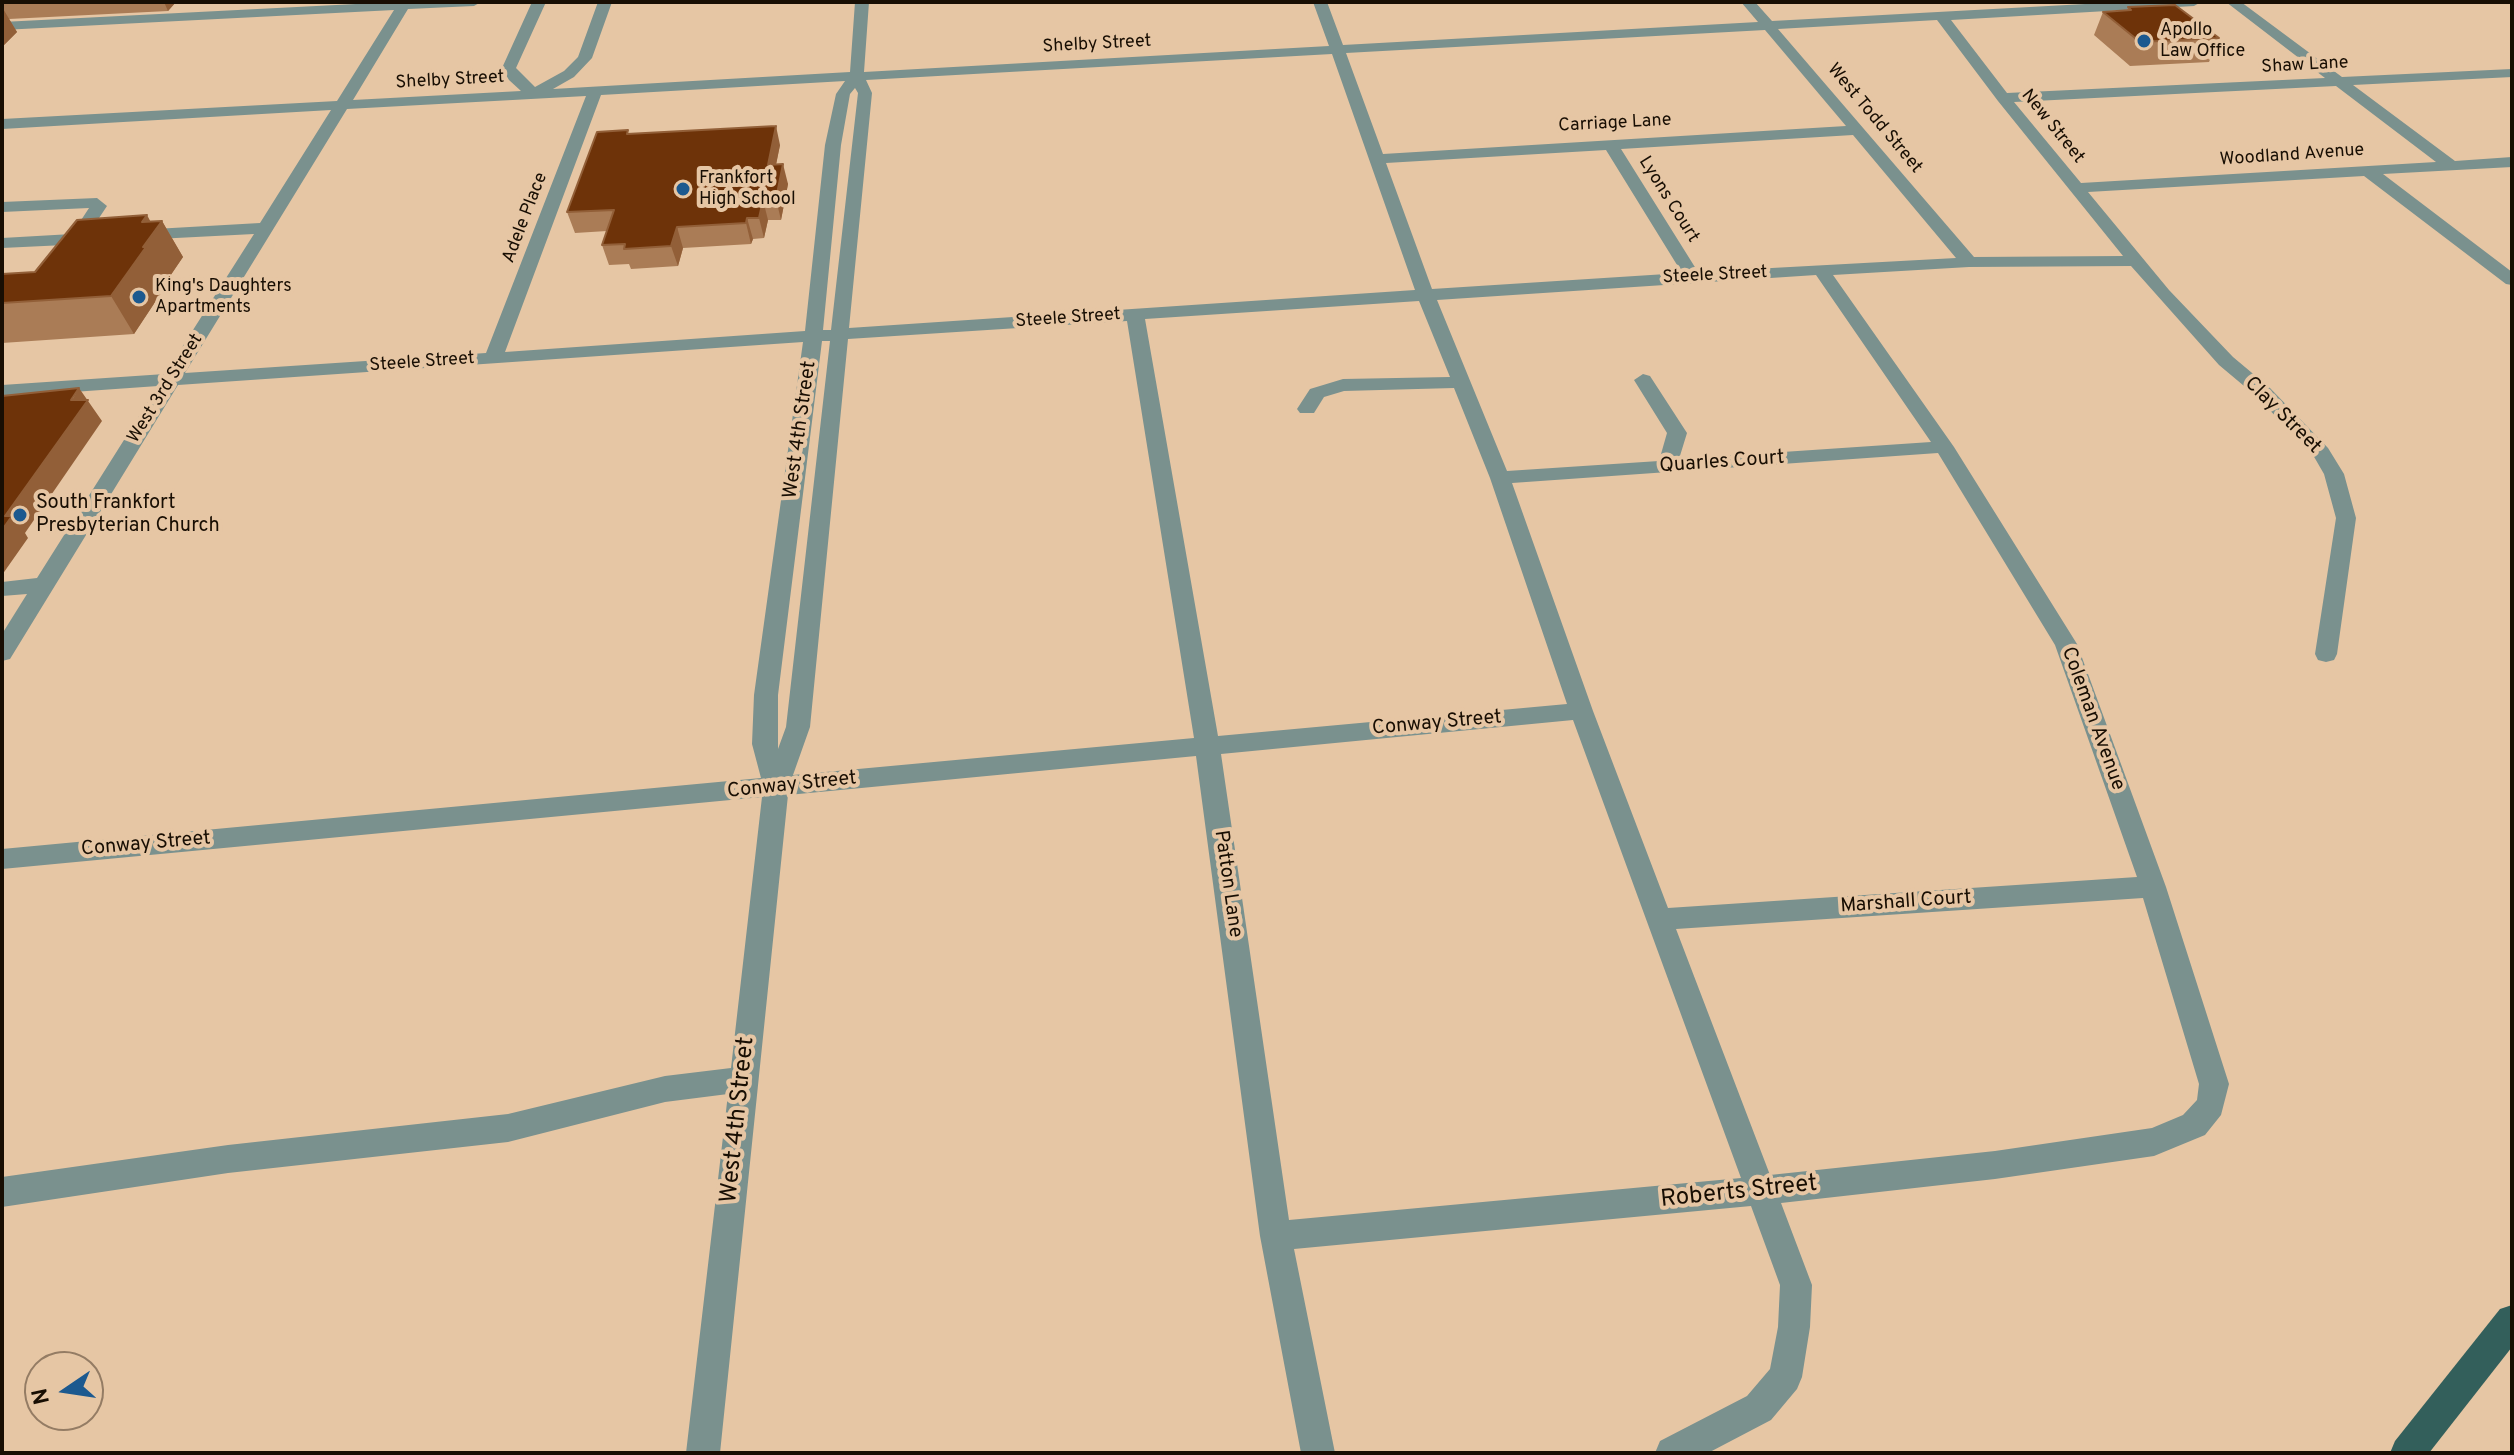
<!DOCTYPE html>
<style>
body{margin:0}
#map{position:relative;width:2514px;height:1455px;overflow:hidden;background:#e6c6a4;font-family:Overpass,sans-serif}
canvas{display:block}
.frame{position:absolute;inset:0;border:4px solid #180e03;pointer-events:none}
.north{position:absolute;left:24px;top:1351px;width:80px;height:80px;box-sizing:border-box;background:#e6c6a4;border:2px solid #947c64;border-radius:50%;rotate:257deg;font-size:22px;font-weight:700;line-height:32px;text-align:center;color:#180e03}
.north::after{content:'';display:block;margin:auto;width:28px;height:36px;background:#1c598f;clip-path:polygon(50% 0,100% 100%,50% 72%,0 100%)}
</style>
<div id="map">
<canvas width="2514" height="1455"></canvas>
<div class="frame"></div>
<div class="north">N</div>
</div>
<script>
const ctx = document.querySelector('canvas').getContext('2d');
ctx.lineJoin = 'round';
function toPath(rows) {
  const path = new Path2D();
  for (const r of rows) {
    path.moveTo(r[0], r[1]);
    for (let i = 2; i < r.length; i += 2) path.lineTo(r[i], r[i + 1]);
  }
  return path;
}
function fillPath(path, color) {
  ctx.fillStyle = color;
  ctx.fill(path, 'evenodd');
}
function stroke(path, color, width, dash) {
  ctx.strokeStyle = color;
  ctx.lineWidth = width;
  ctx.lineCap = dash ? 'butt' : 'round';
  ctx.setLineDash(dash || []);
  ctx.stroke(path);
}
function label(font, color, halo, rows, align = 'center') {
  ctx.font = font + ' Overpass,sans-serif';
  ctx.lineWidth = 8;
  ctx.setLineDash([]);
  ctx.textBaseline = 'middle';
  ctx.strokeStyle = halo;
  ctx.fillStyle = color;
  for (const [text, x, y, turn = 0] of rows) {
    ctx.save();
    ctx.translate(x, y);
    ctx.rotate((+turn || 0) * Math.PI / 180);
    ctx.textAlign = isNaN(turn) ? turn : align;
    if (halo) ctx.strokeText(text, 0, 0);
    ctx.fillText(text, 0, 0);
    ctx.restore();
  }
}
fillPath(toPath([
 [395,2,481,2,474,6,408,9,353,100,521,91,509,80,502,68,532,2,546,2,516,68,535,87,564,71,578,57,598,2,612,2,592,58,574,77,553,89,850,72,855,2,869,2,864,72,1329,46,1313,2,1327,2,1343,45,1758,22,1741,2,1755,2,1772,21,2122,2,2201,2,2194,6,1951,20,2007,93,2325,78,2226,2,2241,2,2342,77,2512,69,2512,77,2353,85,2455,161,2512,157,2512,167,2383,174,2512,272,2512,285,2506,284,2364,176,2088,192,2169,290,2233,357,2270,388,2328,448,2344,474,2356,518,2337,654,2334,660,2326,662,2318,660,2315,654,2336,518,2324,474,2313,455,2256,396,2219,365,2131,266,1969,267,1833,275,1954,447,2077,644,2166,887,2229,1084,2221,1115,2205,1135,2154,1156,1995,1179,1781,1203,1812,1285,1810,1327,1802,1377,1797,1389,1771,1420,1708,1453,1655,1453,1660,1441,1747,1396,1770,1369,1778,1327,1780,1285,1751,1206,1294,1249,1335,1453,1301,1453,1260,1236,1196,756,788,795,720,1453,686,1453,728,1094,665,1102,508,1142,228,1173,2,1207,2,1177,228,1145,508,1114,665,1076,731,1068,762,797,2,869,2,849,761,778,752,744,754,695,803,342,178,385,10,659,2,661,2,634,27,594,2,596,2,582,37,578,158,386,2,397,2,385,165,374,254,234,137,240,129,235,137,230,260,223,331,110,2,129,2,119,337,101,394,10,2,30,2,22,395,2],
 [1937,20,1998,101,2123,256,1974,257,1778,29,1937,20],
 [1765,30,1846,126,1383,154,1346,53,1765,30],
 [1332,54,1415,290,849,328,872,93,866,80,1332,54],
 [845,81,836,94,825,145,805,331,505,352,601,95,845,81],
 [2336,86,2436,162,2081,183,2014,102,2336,86],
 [855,88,858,93,831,330,823,330,841,145,850,94,855,88],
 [586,96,486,353,185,373,347,109,586,96],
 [1853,135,1956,258,1698,272,1621,149,1853,135],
 [1606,150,1682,273,1432,289,1386,163,1606,150],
 [1816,275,1931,442,1679,459,1687,433,1650,376,1643,374,1634,380,1667,433,1659,461,1507,471,1437,300,1816,275],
 [1419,301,1450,377,1343,379,1310,389,1297,409,1300,413,1314,413,1324,397,1344,391,1454,388,1490,478,1567,704,1218,736,1145,319,1419,301],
 [1127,321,1194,738,793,775,810,727,848,339,1127,321],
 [822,341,830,341,786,727,778,749,778,695,822,341],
 [1938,453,2055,645,2137,877,1668,908,1593,711,1512,483,1938,453],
 [1573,720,1741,1178,1289,1220,1221,754,1573,720],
 [2143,898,2199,1084,2197,1100,2183,1115,2152,1128,1995,1151,1770,1175,1676,929,2143,898],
 [97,198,107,206,89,233,98,234,100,238,98,242,82,244,73,250,65,245,2,248,2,238,72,234,89,208,2,212,2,202,97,198]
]), '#7a918e');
fillPath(toPath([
 [2512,1305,2512,1347,2429,1453,2390,1453,2395,1441,2500,1309,2512,1305]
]), '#335f5b');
fillPath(toPath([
 [2,2,176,2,168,11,9,19,17,32,2,47],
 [2128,7,2219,38,2209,62,2130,66,2094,35,2103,12,2127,10],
 [629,134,780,145,776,164,788,184,781,220,768,220,764,238,753,239,751,244,683,248,678,266,631,269,629,264,609,265,602,245,607,231,575,233,567,212],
 [150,221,162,221,183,257,166,282,167,284,134,334,2,343,2,274,35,272]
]), '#aa7c56');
fillPath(toPath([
 [164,2,176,2,168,11],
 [2,7,17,32,2,47],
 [776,126,780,145,772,185,768,165],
 [783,164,788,184,781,220,776,199],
 [763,200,768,220,764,238,759,218],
 [147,215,155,230,162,221,183,257,166,282,167,284,134,334,111,296,142,222],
 [747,218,753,239,751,244,746,223],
 [677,227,683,248,678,266,671,246],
 [79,388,102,421,25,533,28,538,2,575,2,530,5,516]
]), '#925f38');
const building = toPath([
 [2175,5,2219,38,2140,42,2103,12,2131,10,2128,7,2175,5],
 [776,126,768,165,783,164,776,199,763,200,759,218,747,218,746,223,677,227,671,246,624,249,625,244,602,245,614,210,567,212,597,132,628,130,627,134,776,126],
 [147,215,142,222,162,221,143,247,146,247,111,296,2,303,2,274,35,272,77,220,147,215],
 [79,388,71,400,88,400,5,516,12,516,2,530,2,396,79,388]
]);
fillPath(building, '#6e3309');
stroke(building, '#925f38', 2);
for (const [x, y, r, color] of [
 [2144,41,8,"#1c598f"],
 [683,189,8,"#1c598f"],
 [139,297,8,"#1c598f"],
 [20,515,8,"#1c598f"]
]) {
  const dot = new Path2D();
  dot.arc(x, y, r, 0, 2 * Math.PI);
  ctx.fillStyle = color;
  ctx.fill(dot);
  stroke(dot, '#e6c6a4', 3);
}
label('18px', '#180e03', '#e6c6a4', [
 ["Apollo",2160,31],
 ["Law Office",2160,52],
 ["Frankfort",699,179],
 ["High School",699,200],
 ["King's Daughters",155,287],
 ["Apartments",155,308]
], 'left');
label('18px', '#180e03', '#e6c6a4', [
 ["Shelby Street",1097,45,-3],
 ["Shaw Lane",2305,66,-3],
 ["Shelby Street",450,81,-3],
 ["West Todd Street",1874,119,50],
 ["Carriage Lane",1615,124,-3],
 ["New Street",2052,127,51],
 ["Woodland Avenue",2292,156,-4],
 ["Lyons Court",1668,200,58],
 ["Adele Place",526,218,-69],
 ["Steele Street",1715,276,-3],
 ["Steele Street",1068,319,-4],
 ["Steele Street",422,363,-4],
 ["West 3rd Street",166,389,-58]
]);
label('20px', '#180e03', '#e6c6a4', [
 ["Clay Street",2282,416,45],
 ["West 4th Street",801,430,-82],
 ["Quarles Court",1722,463,-4],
 ["Coleman Avenue",2092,719,70],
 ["Conway Street",1437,724,-5],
 ["Conway Street",792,786,-6],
 ["Conway Street",146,845,-5],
 ["Patton Lane",1227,884,82],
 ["Marshall Court",1906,903,-4]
]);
label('20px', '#180e03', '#e6c6a4', [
 ["South Frankfort",36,504],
 ["Presbyterian Church",36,527]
], 'left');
label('24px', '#180e03', '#e6c6a4', [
 ["West 4th Street",739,1120,-84],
 ["Roberts Street",1739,1193,-6]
]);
</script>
